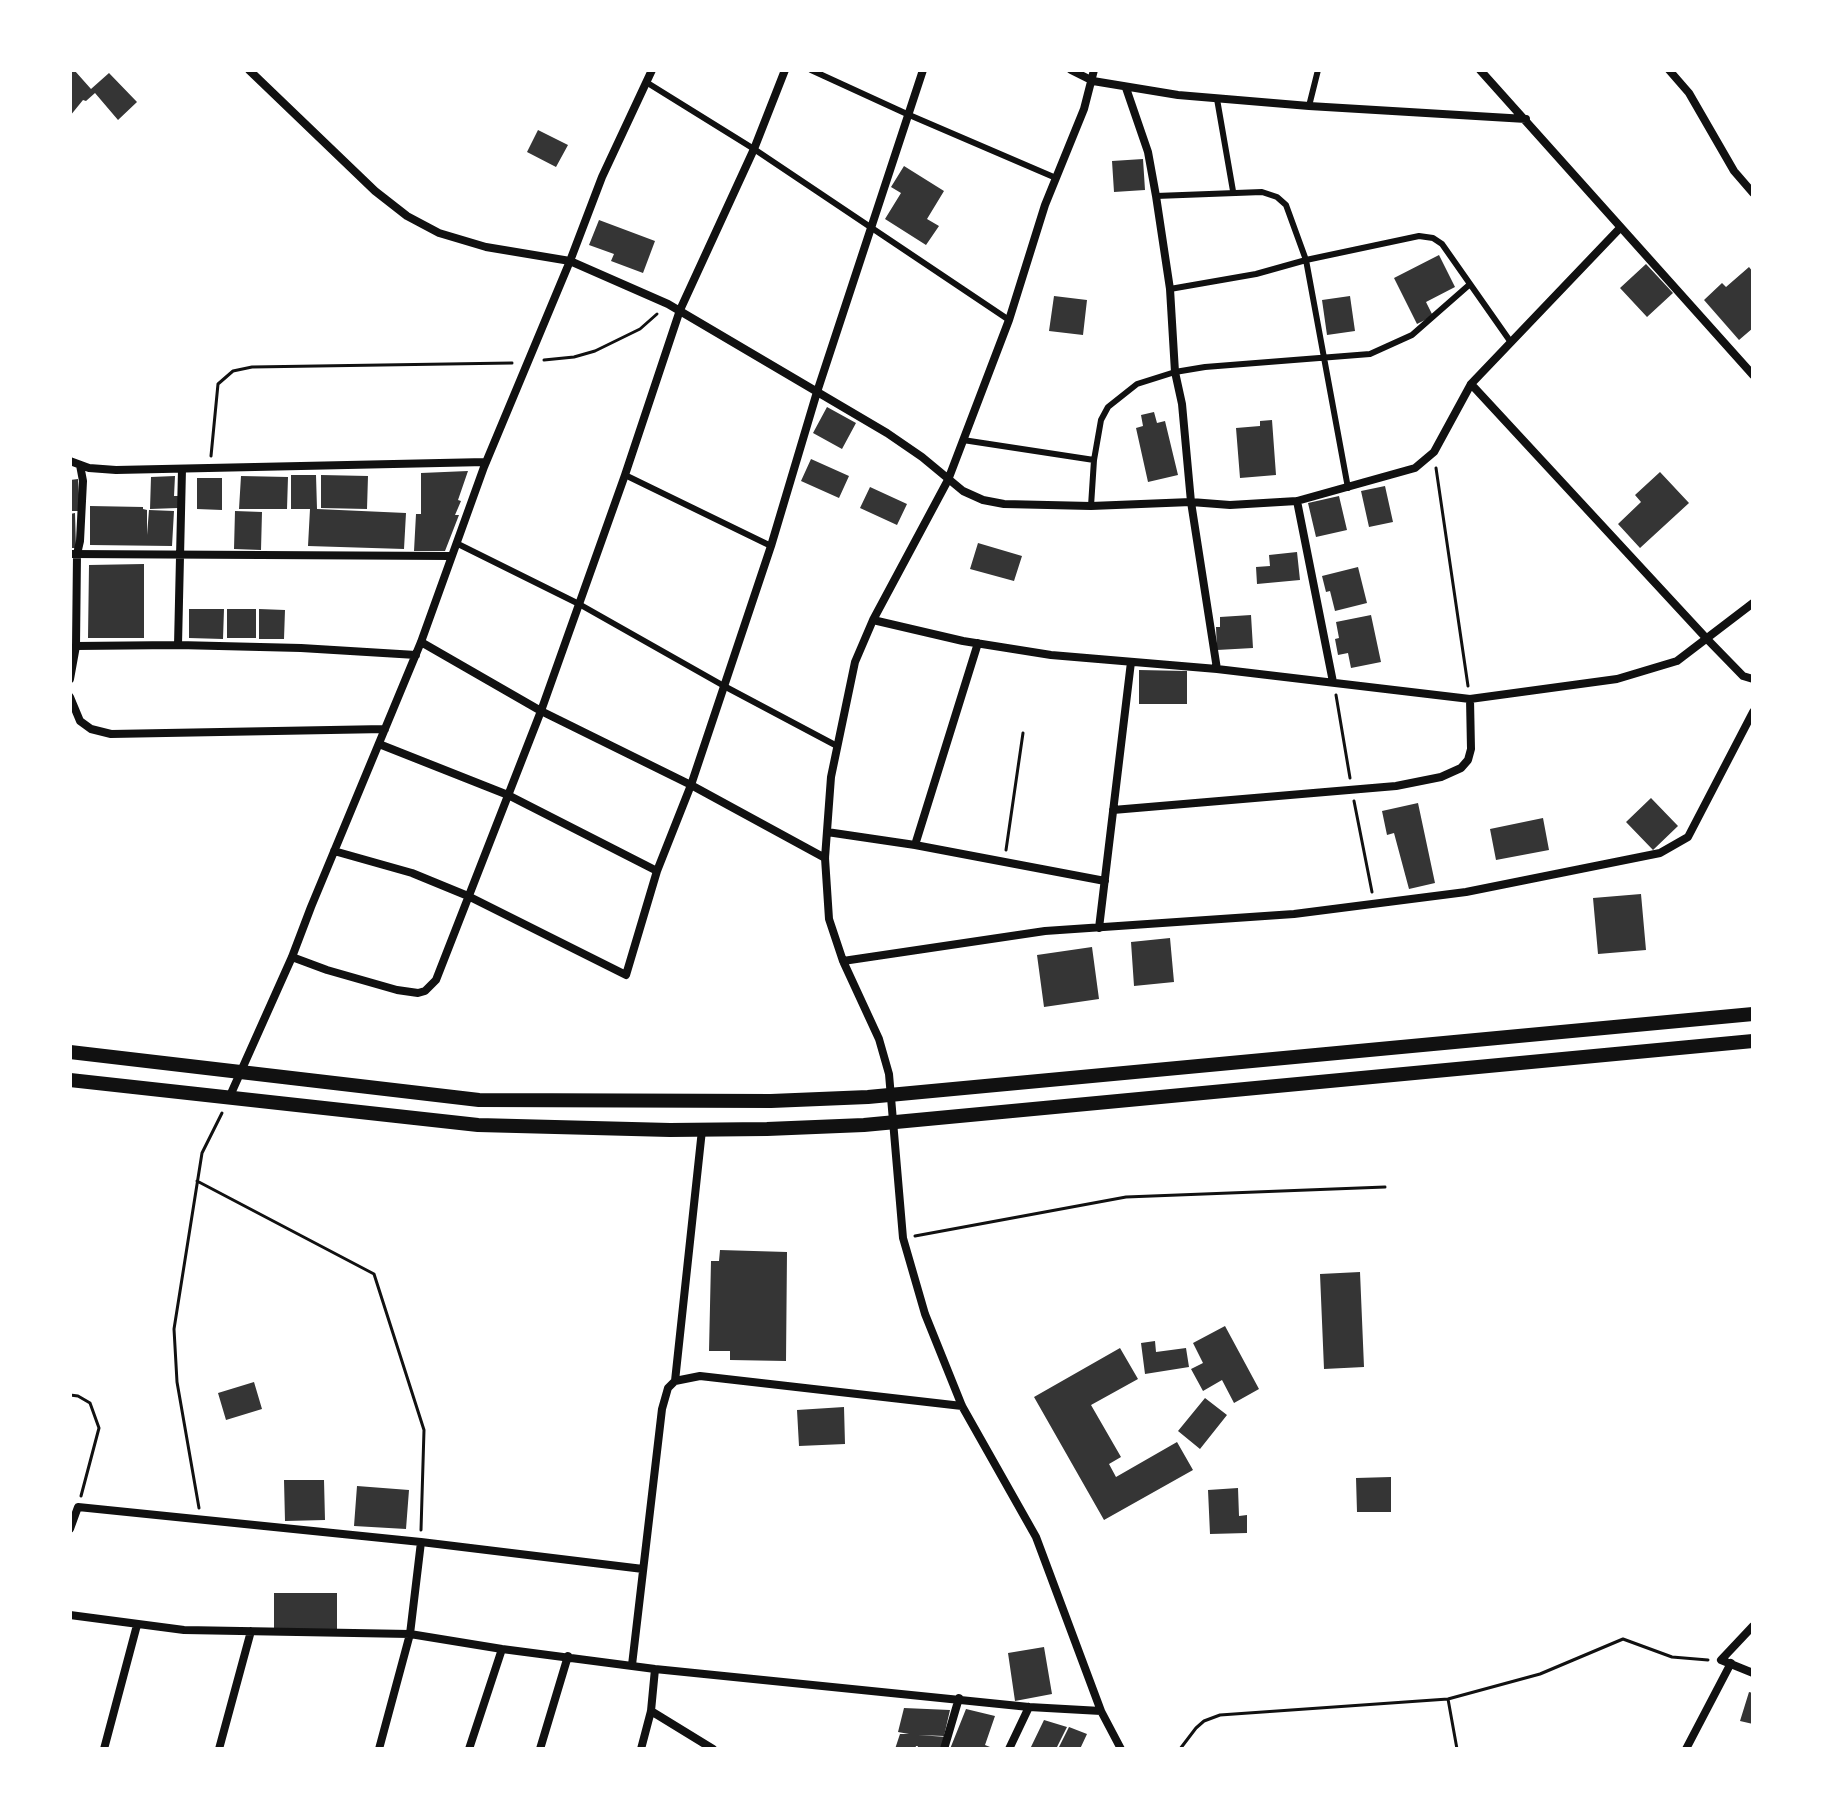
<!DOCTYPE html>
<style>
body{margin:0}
#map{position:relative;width:1823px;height:1819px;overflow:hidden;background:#fff;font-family:"Golos Text",sans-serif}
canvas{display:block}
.frame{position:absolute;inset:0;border:72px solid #fff;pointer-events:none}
</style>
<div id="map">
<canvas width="1823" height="1819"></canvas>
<div class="frame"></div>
</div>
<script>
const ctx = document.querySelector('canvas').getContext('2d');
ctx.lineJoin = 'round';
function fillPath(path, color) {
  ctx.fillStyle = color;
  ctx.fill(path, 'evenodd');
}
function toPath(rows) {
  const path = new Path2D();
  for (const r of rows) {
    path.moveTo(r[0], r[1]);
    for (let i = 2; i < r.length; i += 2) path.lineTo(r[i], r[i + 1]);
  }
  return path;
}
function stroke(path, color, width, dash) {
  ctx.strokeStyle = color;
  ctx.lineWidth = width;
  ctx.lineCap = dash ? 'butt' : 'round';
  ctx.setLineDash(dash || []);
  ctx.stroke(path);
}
fillPath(toPath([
 [70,70,75,71,91,89,109,73,137,102,118,120,95,93,86,101,83,100,70,116],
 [538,130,568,145,556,167,527,152],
 [1143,159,1145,190,1114,192,1112,161],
 [904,166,944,191,927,219,939,226,926,245,885,219,901,193,891,187],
 [599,220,655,241,643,273,611,261,614,254,589,245],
 [1439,255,1455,287,1426,302,1433,316,1417,324,1394,278],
 [1646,264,1673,293,1647,317,1620,288],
 [1749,267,1753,272,1753,328,1739,340,1704,300,1722,283,1726,287],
 [1054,296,1087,300,1083,335,1049,331],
 [1350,296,1355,331,1327,335,1322,300],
 [827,407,856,423,842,449,813,433],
 [1154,412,1157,423,1165,421,1178,475,1148,482,1136,428,1143,426,1141,415],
 [1272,420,1276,475,1240,478,1236,428,1260,426,1260,421],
 [811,459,849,476,839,498,801,481],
 [468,471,458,500,461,501,455,515,459,515,445,551,414,551,416,514,421,514,421,473],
 [1660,472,1689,503,1640,548,1618,524,1641,502,1635,495],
 [291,475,316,475,317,509,406,513,404,549,308,546,310,509,291,509],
 [321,475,368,476,367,509,321,508],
 [175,476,174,496,179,496,178,508,150,509,151,477],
 [241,476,288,477,287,509,239,509],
 [197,478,222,478,222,510,197,509],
 [78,479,80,511,70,511,70,480],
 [1385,486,1393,522,1369,527,1361,491],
 [870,487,907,504,897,525,860,508],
 [1339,496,1347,530,1316,537,1308,503],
 [90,506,143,507,143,509,147,510,147,535,149,510,174,511,172,546,90,545],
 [235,511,262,512,261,550,234,549],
 [75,513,76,548,70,548,70,514],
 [978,543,1022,556,1014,581,970,569],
 [1297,552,1300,580,1257,584,1256,567,1270,566,1269,555],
 [144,564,144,638,88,638,89,565],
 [1358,567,1367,603,1335,611,1330,591,1326,592,1322,576],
 [189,609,224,609,223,639,189,638],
 [227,609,256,609,256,638,227,638],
 [259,609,285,610,284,639,259,639],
 [1251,615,1253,648,1217,650,1216,627,1220,627,1220,617],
 [1371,615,1381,662,1351,668,1348,653,1338,655,1335,639,1339,638,1336,622],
 [1139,670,1187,671,1187,704,1139,704],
 [1651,798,1678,826,1653,850,1626,822],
 [1418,803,1435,883,1409,889,1394,833,1387,835,1382,811],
 [1543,818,1549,850,1496,860,1490,829],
 [1641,894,1646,950,1598,954,1593,898],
 [1170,938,1174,982,1134,986,1131,942],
 [1092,947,1099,999,1044,1007,1037,955],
 [720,1250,787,1252,786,1361,730,1360,730,1351,709,1351,711,1261,719,1261],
 [1360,1272,1364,1367,1324,1369,1320,1274],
 [1225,1326,1259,1389,1234,1403,1222,1380,1203,1391,1191,1369,1203,1363,1193,1343],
 [1155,1341,1156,1352,1186,1348,1189,1367,1145,1374,1141,1343],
 [1120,1348,1138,1379,1091,1405,1121,1457,1109,1464,1116,1477,1177,1442,1193,1470,1104,1520,1034,1397],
 [254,1382,262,1409,226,1420,218,1393],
 [1205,1398,1227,1415,1200,1449,1178,1431],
 [844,1407,845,1444,799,1446,797,1410],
 [1391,1477,1391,1512,1357,1512,1356,1478],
 [284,1480,324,1480,325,1520,285,1521],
 [357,1486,409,1490,406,1529,354,1526],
 [1238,1488,1239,1516,1247,1515,1247,1533,1210,1534,1208,1490],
 [274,1593,337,1593,337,1630,274,1630],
 [1044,1647,1052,1694,1015,1701,1008,1653],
 [1749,1692,1753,1693,1753,1724,1740,1721],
 [904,1708,950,1710,944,1736,918,1735,947,1737,943,1748,917,1749,918,1746,916,1746,915,1749,895,1749,900,1734,909,1734,898,1732],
 [966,1709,995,1716,985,1745,995,1749,950,1749],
 [1044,1720,1067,1727,1056,1749,1030,1749],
 [1069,1727,1087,1734,1080,1749,1058,1749]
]), '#353535');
stroke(toPath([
 [544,360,574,357,595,351,640,329,657,314],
 [211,456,218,384,233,371,252,367,512,363],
 [1436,468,1468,686],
 [1336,695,1350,778],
 [1354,801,1372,892],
 [1006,850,1023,733],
 [197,1181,374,1274,424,1430,421,1530],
 [915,1236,1126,1197,1385,1187],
 [70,1395,78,1396,90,1403,99,1428,81,1496],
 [199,1508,177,1382,174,1329,202,1153,222,1113],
 [1448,1699,1457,1749],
 [1180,1749,1196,1728,1204,1721,1220,1715,1448,1699,1540,1674,1623,1639,1672,1657,1708,1660]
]), '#111', 3);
stroke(toPath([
 [811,70,907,114,1056,178],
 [646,82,754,149,1009,320],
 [1217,99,1233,191],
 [1309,106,1318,70],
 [1156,196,1262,192,1277,197,1286,205,1306,260,1348,488],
 [1170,289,1256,274,1306,260,1419,236,1433,238,1442,244,1510,341],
 [963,440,1094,460],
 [625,475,771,546],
 [1091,506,1094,460,1101,420,1108,407,1137,384,1175,372,1205,367,1370,354,1412,335,1469,285],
 [456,543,579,604,724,686,837,746]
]), '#111', 6);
stroke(toPath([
 [249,70,375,191,407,216,439,233,486,247,570,261,668,304,887,433,922,457,963,491,983,500,1004,504,1091,506,1191,502,1230,505,1297,501,1415,468,1434,452,1471,384,1620,228],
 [1071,70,1093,81,1178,95,1309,106,1526,119],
 [1094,70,1084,109,1045,205,1009,320,948,480,873,620,855,662,831,777,825,858,829,919,843,961,879,1039,889,1074,903,1238,925,1314,962,1406,1036,1537,1101,1711],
 [1480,70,1753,375],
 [1669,70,1689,93,1734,171,1753,193],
 [1126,88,1148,152,1156,196,1170,289,1175,372,1182,404,1191,502,1217,669],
 [1471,384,1707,639,1743,676,1753,679],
 [70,461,89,468,116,470,486,462],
 [182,469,178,645,301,648,416,655],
 [1297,501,1333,682],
 [70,554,451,556],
 [873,620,963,641,1051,655,1217,669,1470,699,1617,679,1677,661,1753,603],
 [421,642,541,711,691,785,825,858],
 [76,646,77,554,80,541,83,481,80,465],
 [70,679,76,646,178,645],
 [70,697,80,721,91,729,111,734,385,729],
 [379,744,508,795,657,871],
 [1113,810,1396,786,1441,777,1461,768,1468,760,1471,749,1470,699],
 [827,832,915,845,978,643],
 [915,845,1105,881],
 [334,851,412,873,468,896,626,975,657,871,691,785,771,546,817,392,923,70],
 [1099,928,1131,662],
 [292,957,327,970,397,990,418,993,425,991,436,980,541,711,625,475,680,310,754,149,785,70],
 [843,961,1045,931,1294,914,1466,892,1660,853,1688,837,1753,712],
 [229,1098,292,957,311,907,421,642,484,467,570,261,602,177,652,70],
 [675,1381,700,1376,962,1406],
 [70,1529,78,1507,421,1542,410,1634,379,1749],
 [421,1542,643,1569],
 [70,1615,184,1630,410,1634,502,1649,655,1669,1029,1707,1101,1711,1121,1749],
 [1753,1626,1721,1660,1753,1673],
 [632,1665,662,1409,668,1388,675,1381,702,1130],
 [651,1711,713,1749],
 [104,1749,137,1625],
 [219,1749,251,1631],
 [469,1749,502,1649],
 [540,1749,568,1656],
 [641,1749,651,1711,655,1669],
 [944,1749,959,1698],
 [1009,1749,1029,1707],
 [1686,1749,1731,1663]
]), '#111', 8);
stroke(toPath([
 [70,1052,479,1100,771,1101,868,1097,1753,1014],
 [70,1080,478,1125,670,1130,767,1129,864,1125,1753,1041]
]), '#111', 14);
</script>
